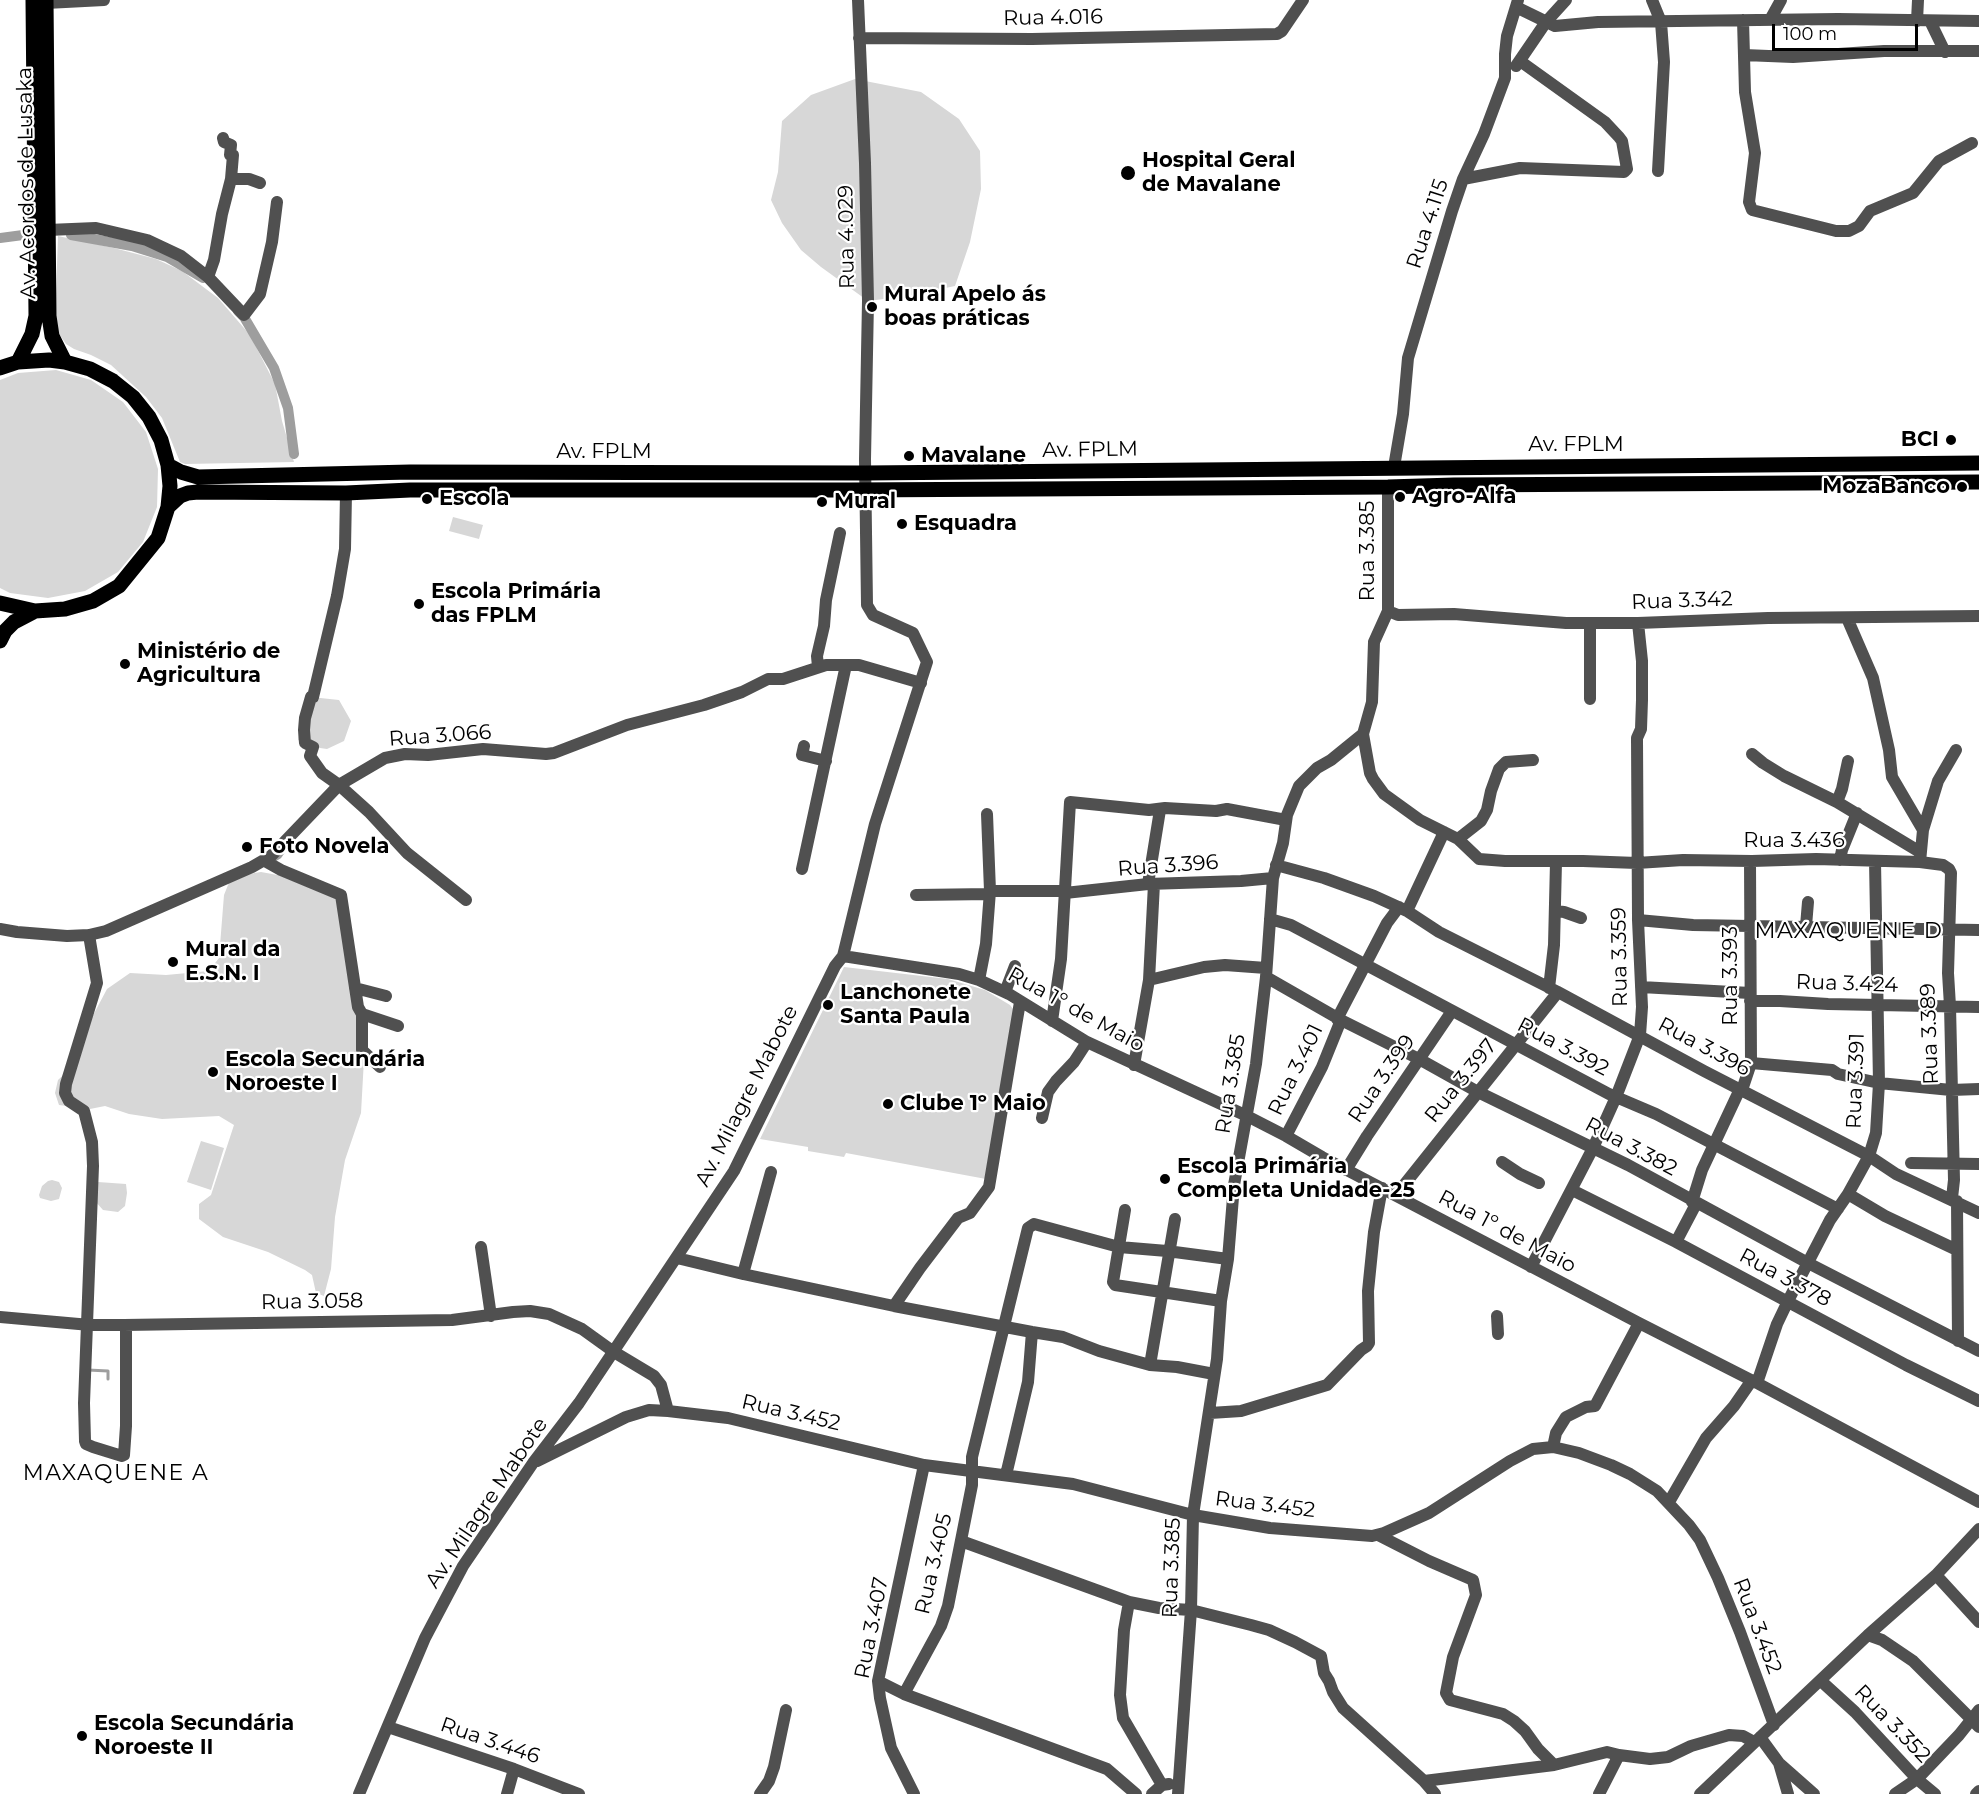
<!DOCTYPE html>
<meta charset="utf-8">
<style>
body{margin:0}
#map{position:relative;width:1979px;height:1794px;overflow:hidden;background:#fff;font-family:Montserrat,sans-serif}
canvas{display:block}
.scale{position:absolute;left:1772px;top:24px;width:146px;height:27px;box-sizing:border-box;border:3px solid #000;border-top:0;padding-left:8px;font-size:18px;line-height:21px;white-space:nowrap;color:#000;-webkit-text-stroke:4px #fff;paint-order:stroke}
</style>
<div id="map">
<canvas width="1979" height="1794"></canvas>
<div class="scale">100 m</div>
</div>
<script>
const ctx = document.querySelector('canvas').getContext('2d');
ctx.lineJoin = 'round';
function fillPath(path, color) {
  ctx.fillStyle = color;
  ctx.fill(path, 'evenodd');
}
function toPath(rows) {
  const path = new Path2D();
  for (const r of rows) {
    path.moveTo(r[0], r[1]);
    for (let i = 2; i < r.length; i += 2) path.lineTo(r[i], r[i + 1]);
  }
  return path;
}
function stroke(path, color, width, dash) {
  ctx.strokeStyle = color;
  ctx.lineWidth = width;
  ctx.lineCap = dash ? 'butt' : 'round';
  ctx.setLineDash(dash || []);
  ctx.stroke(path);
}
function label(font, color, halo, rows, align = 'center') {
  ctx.font = font + ' Montserrat,sans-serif';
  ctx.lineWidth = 4.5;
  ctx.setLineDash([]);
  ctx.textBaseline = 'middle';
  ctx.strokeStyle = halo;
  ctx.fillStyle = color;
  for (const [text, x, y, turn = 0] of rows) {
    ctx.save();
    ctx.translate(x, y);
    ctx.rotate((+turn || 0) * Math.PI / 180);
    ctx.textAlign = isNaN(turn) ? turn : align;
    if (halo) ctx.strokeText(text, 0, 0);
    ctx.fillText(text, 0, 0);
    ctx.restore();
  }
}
fillPath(toPath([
 [855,79,921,92,959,119,980,151,981,189,970,242,955,286,907,296,868,301,821,267,801,250,782,223,771,200,778,172,782,121,811,95],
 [58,236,114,248,156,259,182,271,218,298,250,335,275,384,282,421,294,462,185,464,180,462,162,418,146,397,111,365,91,355,74,349,66,344,57,331,55,323],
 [56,370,91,380,123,402,146,432,158,469,157,507,143,542,118,572,85,591,48,598,10,593,0,588,0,380,18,373],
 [453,517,483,525,479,539,449,531],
 [311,697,339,700,351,721,344,741,327,749,313,747,298,740,300,723],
 [261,872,316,882,336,892,364,1059,361,1113,345,1160,335,1217,331,1269,324,1296,316,1293,312,1275,305,1270,268,1252,223,1237,199,1219,199,1204,211,1195,234,1125,219,1116,162,1119,129,1114,105,1106,90,1109,59,1105,55,1093,58,1080,75,1064,89,1023,107,989,130,973,166,975,209,971,219,958,224,895,230,880,248,874],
 [844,967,948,979,985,990,1010,1005,1016,1013,986,1179,846,1153,844,1157,808,1151,808,1147,760,1139],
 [201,1141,224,1148,211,1190,187,1182],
 [52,1180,59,1182,62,1188,59,1199,51,1201,40,1198,39,1195,42,1186,48,1181],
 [98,1182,126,1184,127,1193,125,1206,118,1212,103,1210,95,1201]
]), '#d7d7d7');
stroke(toPath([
 [275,860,280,857,285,850],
 [88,1370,108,1371,108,1379]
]), '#9e9e9e', 3);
stroke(toPath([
 [71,235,132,246,167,257,203,278],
 [0,238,23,235],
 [238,311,244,317,274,368,288,408,294,454]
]), '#9e9e9e', 10);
stroke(toPath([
 [1652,0,1661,22,1664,62,1658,171],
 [46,3,104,0],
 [1516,7,1555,26,1598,22,1838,19,1979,21],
 [1743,20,1745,92,1755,153,1749,202,1752,210,1836,231,1849,231,1859,226,1870,211,1913,193,1939,161,1972,143],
 [1770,20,1781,0],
 [1917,21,1918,0],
 [1930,21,1945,52],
 [859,38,1032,39,1277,34,1282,31,1303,0],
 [1744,55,1793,57,1884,51,1979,51],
 [1516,66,1546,22,1566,0],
 [231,179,249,179,260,183],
 [1463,179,1520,168,1624,172,1627,169,1622,141,1619,137,1605,122,1520,61],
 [48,230,96,228,147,240,181,256,208,277,244,315,260,294,272,242,277,202],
 [208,277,214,260,222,214,231,179,233,155,230,155,231,145,224,142,223,138],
 [1394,467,1403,414,1408,358,1452,211,1463,179,1484,134,1505,78,1505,54,1507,36,1518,0],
 [346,493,345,549,337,596,313,697,311,697,305,718,304,730,305,743,313,747,310,756,322,773,339,785,369,812,407,853,466,900],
 [1388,611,1398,615,1454,614,1566,623,1638,623,1768,618,1979,616],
 [1847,618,1873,678,1889,750,1892,777,1923,830,1920,862],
 [1590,623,1590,699],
 [818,667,817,656,824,626,826,600,840,533],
 [1363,734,1370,773,1373,779,1384,794,1420,820,1458,839,1479,859,1505,861,1583,861,1637,863,1683,860,1752,861,1816,859,1920,862,1943,865,1949,869,1951,873,1948,973,1950,1006,1954,1180,1952,1198],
 [804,746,802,755,826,761],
 [1752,754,1763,763,1784,776,1837,802,1920,852],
 [1837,802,1842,789,1848,761],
 [1923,830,1938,781,1956,750],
 [1458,839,1481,821,1487,810,1491,791,1499,769,1506,762,1533,760],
 [1840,860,1842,850,1857,813],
 [265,861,281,870,341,895,358,1007,362,1014,362,1050,380,1067],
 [1276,865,1324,878,1374,896,1407,911,1439,932,1558,992,1704,1071,1869,1156,1896,1174,1979,1213],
 [802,869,846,665],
 [1148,884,1160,810],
 [990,891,1065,891],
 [1065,893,1148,884,1241,881,1273,878],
 [916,895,990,894],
 [1407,911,1444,832],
 [1555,911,1564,912,1581,918],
 [1270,919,1291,925,1609,1094,1656,1114,1838,1209],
 [1638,920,1693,925,1979,930],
 [1806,926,1808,902],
 [0,929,17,932,67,936,89,935,106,931,252,867,271,856,339,785,385,758,405,754,428,755,483,749,546,754,554,753,627,725,704,705,742,692,768,679,783,679,826,665,859,665,921,683],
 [89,935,97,983,66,1084,65,1093,69,1101,84,1111,92,1142,93,1166,84,1403,85,1441,86,1444,93,1447,122,1456,124,1455,126,1426,126,1325],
 [843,956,959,974,979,980,1009,994,1087,1042,1247,1116,1286,1136,1322,1157,1639,1323,1757,1383,1979,1502],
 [1266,977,1341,1020,1419,1059,1478,1092,1628,1165,1808,1263,1979,1351],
 [979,980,986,944,990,891,987,814],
 [1149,980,1204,967,1225,965,1266,968],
 [1641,987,1750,993],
 [355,988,386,996],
 [1549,988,1554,945,1556,862],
 [1005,992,1015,966],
 [1750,1001,1780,1001,1828,1004,1979,1007],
 [362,1014,398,1026],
 [1337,1019,1387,923,1399,907],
 [1052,1021,1061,959,1070,802,1149,810,1165,808,1216,811,1227,809,1286,820],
 [1751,1063,1832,1070,1838,1074,1879,1083,1951,1090,1979,1089],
 [1134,1065,1149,980,1154,884],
 [1742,1090,1751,1063,1750,861],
 [1042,1118,1048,1092,1056,1081,1074,1062,1087,1042],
 [1286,1136,1322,1067,1341,1020],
 [1502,1162,1520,1174,1539,1183],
 [1911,1163,1979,1164],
 [1346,1170,1367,1136,1452,1011],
 [1572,1190,1676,1242,1906,1365,1979,1401],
 [1848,1194,1885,1216,1957,1250],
 [1396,1195,1558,992],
 [1957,1201,1958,1341],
 [1692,1202,1702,1170,1740,1089],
 [1125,1210,1113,1282,1115,1285,1221,1301],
 [1676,1242,1696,1204],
 [481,1247,491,1316],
 [677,1258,743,1274,894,1306,1032,1332,1063,1337,1099,1351,1150,1365,1177,1367,1214,1374],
 [1531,1267,1593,1148,1616,1097,1640,1035,1642,1007,1638,920,1637,738,1641,729,1642,700,1642,661,1638,623],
 [743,1274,771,1172],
 [894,1306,920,1268,958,1218,970,1213,989,1187,1020,1002],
 [1497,1316,1498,1334],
 [0,1317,90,1325,124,1325,452,1320,513,1312,530,1311,549,1314,582,1329,614,1352,654,1376,661,1385,668,1411],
 [1150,1365,1175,1219],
 [1757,1383,1777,1324,1788,1301,1830,1220,1848,1194,1869,1156,1876,1133,1879,1083,1875,861],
 [1210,1413,1241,1411,1327,1385,1361,1350,1367,1346,1369,1343,1368,1291,1374,1232,1382,1188],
 [1553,1447,1556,1433,1566,1417,1586,1407,1595,1406,1639,1323],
 [537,1461,626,1417,649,1410,668,1411,728,1418,924,1465,1073,1484,1193,1515,1270,1528,1372,1536,1384,1533,1429,1513,1510,1461,1533,1449,1553,1447,1579,1453,1611,1465,1630,1474,1657,1491,1689,1525,1700,1540,1718,1578,1740,1632,1774,1725],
 [1006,1475,1028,1382,1032,1332],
 [1669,1502,1706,1438,1734,1406,1752,1380],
 [1378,1535,1429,1561,1473,1580,1476,1595,1453,1657,1446,1693,1450,1700,1503,1714,1514,1721,1525,1731,1538,1749,1554,1765],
 [961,1541,1129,1602,1159,1608,1191,1610,1251,1625,1269,1630,1295,1642,1321,1656,1324,1673,1329,1681,1333,1692,1343,1708,1424,1781,1435,1794],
 [1936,1575,1979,1622],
 [1129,1602,1124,1630,1120,1695,1123,1718,1162,1785],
 [1868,1635,1882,1640,1913,1661,1979,1727],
 [878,1681,904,1694,1107,1769,1136,1794],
 [1821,1681,1855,1712,1917,1779,1935,1794],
 [904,1694,941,1626,948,1606,972,1485,972,1457,1028,1228,1034,1224,1119,1247,1167,1251,1228,1259],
 [388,1727,514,1769,579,1794],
 [1760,1737,1779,1763,1788,1794],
 [1619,1755,1650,1759,1668,1757,1691,1746,1729,1735,1743,1736,1754,1742],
 [1780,1764,1814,1794],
 [1424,1781,1554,1765,1607,1752,1619,1755,1599,1794],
 [359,1794,425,1638,463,1566,533,1463,579,1403,734,1171,835,966,843,956,875,824,927,662,913,633,873,615,867,605,865,459,868,301,865,163,858,0],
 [507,1794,514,1769],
 [760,1794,769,1781,774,1767,786,1710],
 [914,1794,891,1748,880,1698,878,1681,924,1465],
 [1152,1794,1162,1785,1169,1784],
 [1178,1794,1191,1610,1193,1515,1217,1359,1221,1301,1228,1259,1234,1185,1256,1064,1266,977,1273,878,1283,843,1287,815,1299,786,1317,768,1331,760,1363,734,1372,702,1374,642,1388,611,1388,487],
 [1700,1794,1868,1635,1936,1575,1979,1529],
 [1895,1794,1917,1779,1959,1735,1979,1710],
 [1976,1794,1979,1791]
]), '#505050', 12);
stroke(toPath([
 [46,0,49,316,52,336,65,362],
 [18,362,32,334,36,316,33,0],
 [0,368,18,362,49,360,65,362,90,369,113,381,133,397,149,417,161,440,168,465,170,486,168,507,158,538,119,586,93,601,65,609,35,611,0,603],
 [168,465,181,472,198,477,410,472,865,473,1979,463],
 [168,507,180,496,188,493,198,492,346,493,410,490,851,490,1388,487,1454,485,1979,482],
 [0,641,5,631,14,622,35,611]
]), '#000', 15);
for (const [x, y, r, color] of [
 [1128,173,8,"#000"],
 [872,307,6,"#000"],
 [1951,440,6,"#000"],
 [909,456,6,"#000"],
 [1962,487,6,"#000"],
 [1400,497,6,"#000"],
 [427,499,6,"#000"],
 [822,502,6,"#000"],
 [902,524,6,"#000"],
 [419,604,6,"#000"],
 [125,664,6,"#000"],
 [247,847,6,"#000"],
 [173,962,6,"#000"],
 [828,1005,6,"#000"],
 [213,1072,6,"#000"],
 [888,1104,6,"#000"],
 [1165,1179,6,"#000"],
 [82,1736,6,"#000"]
]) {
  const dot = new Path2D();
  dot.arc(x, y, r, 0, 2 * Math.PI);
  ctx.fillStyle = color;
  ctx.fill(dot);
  stroke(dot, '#fff', 2);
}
label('21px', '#000', '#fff', [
 ["Rua 4.016",1053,18,-1],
 ["Av. Acordos de Lusaka",27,183,-91],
 ["Rua 4.115",1428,224,-72],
 ["Rua 4.029",847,237,-91],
 ["Av. FPLM",1576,445],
 ["Av. FPLM",1090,450,-1],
 ["Av. FPLM",604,452],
 ["Rua 3.385",1368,551,-90],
 ["Rua 3.342",1682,601,-2],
 ["Rua 3.066",440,736,-4],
 ["Rua 3.436",1794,841],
 ["Rua 3.396",1168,866,-4],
 ["Rua 3.359",1620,957,-91],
 ["Rua 3.393",1731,976,-90],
 ["Rua 3.424",1847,984,2],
 ["Rua 1º de Maio",1076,1010,29],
 ["Rua 3.389",1930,1034,-92],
 ["Rua 3.392",1563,1047,28],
 ["Rua 3.396",1704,1047,28],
 ["Rua 3.401",1296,1070,-64],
 ["Rua 3.399",1382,1079,-56],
 ["Rua 3.397",1461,1081,-51],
 ["Rua 3.391",1856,1081,-88],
 ["Rua 3.385",1231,1084,-81],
 ["Av. Milagre Mabote",747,1096,-63],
 ["Rua 3.382",1631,1147,28],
 ["Rua 1º de Maio",1507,1232,28],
 ["Rua 3.378",1785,1278,28],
 ["Rua 3.058",312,1302,-1],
 ["Rua 3.452",791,1413,13],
 ["Av. Milagre Mabote",487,1503,-56],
 ["Rua 3.452",1265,1505,7],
 ["Rua 3.405",934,1564,-77],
 ["Rua 3.385",1172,1568,-88],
 ["Rua 3.452",1757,1626,69],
 ["Rua 3.407",872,1628,-79],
 ["Rua 3.352",1892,1724,46],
 ["Rua 3.446",490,1741,19]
]);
label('bold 21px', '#000', '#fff', [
 ["Hospital Geral",1142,161],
 ["de Mavalane",1142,185],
 ["Mural Apelo ás",884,295],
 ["boas práticas",884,319],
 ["BCI",1939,440,"right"],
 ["Mavalane",921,456],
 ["MozaBanco",1950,487,"right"],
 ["Agro-Alfa",1412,497],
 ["Escola",439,499],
 ["Mural",834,502],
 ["Esquadra",914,524],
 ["Escola Primária",431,592],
 ["das FPLM",431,616],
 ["Ministério de",137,652],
 ["Agricultura",137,676],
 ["Foto Novela",259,847],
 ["Mural da",185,950],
 ["E.S.N. I",185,974],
 ["Lanchonete",840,993],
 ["Santa Paula",840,1017],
 ["Escola Secundária",225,1060],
 ["Noroeste I",225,1084],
 ["Clube 1º Maio",900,1104],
 ["Escola Primária",1177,1167],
 ["Completa Unidade-25",1177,1191],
 ["Escola Secundária",94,1724],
 ["Noroeste II",94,1748]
], 'left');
ctx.letterSpacing = '1.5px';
label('22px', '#000', '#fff', [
 ["MAXAQUENE D",1849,932],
 ["MAXAQUENE A",116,1474]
]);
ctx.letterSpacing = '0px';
</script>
